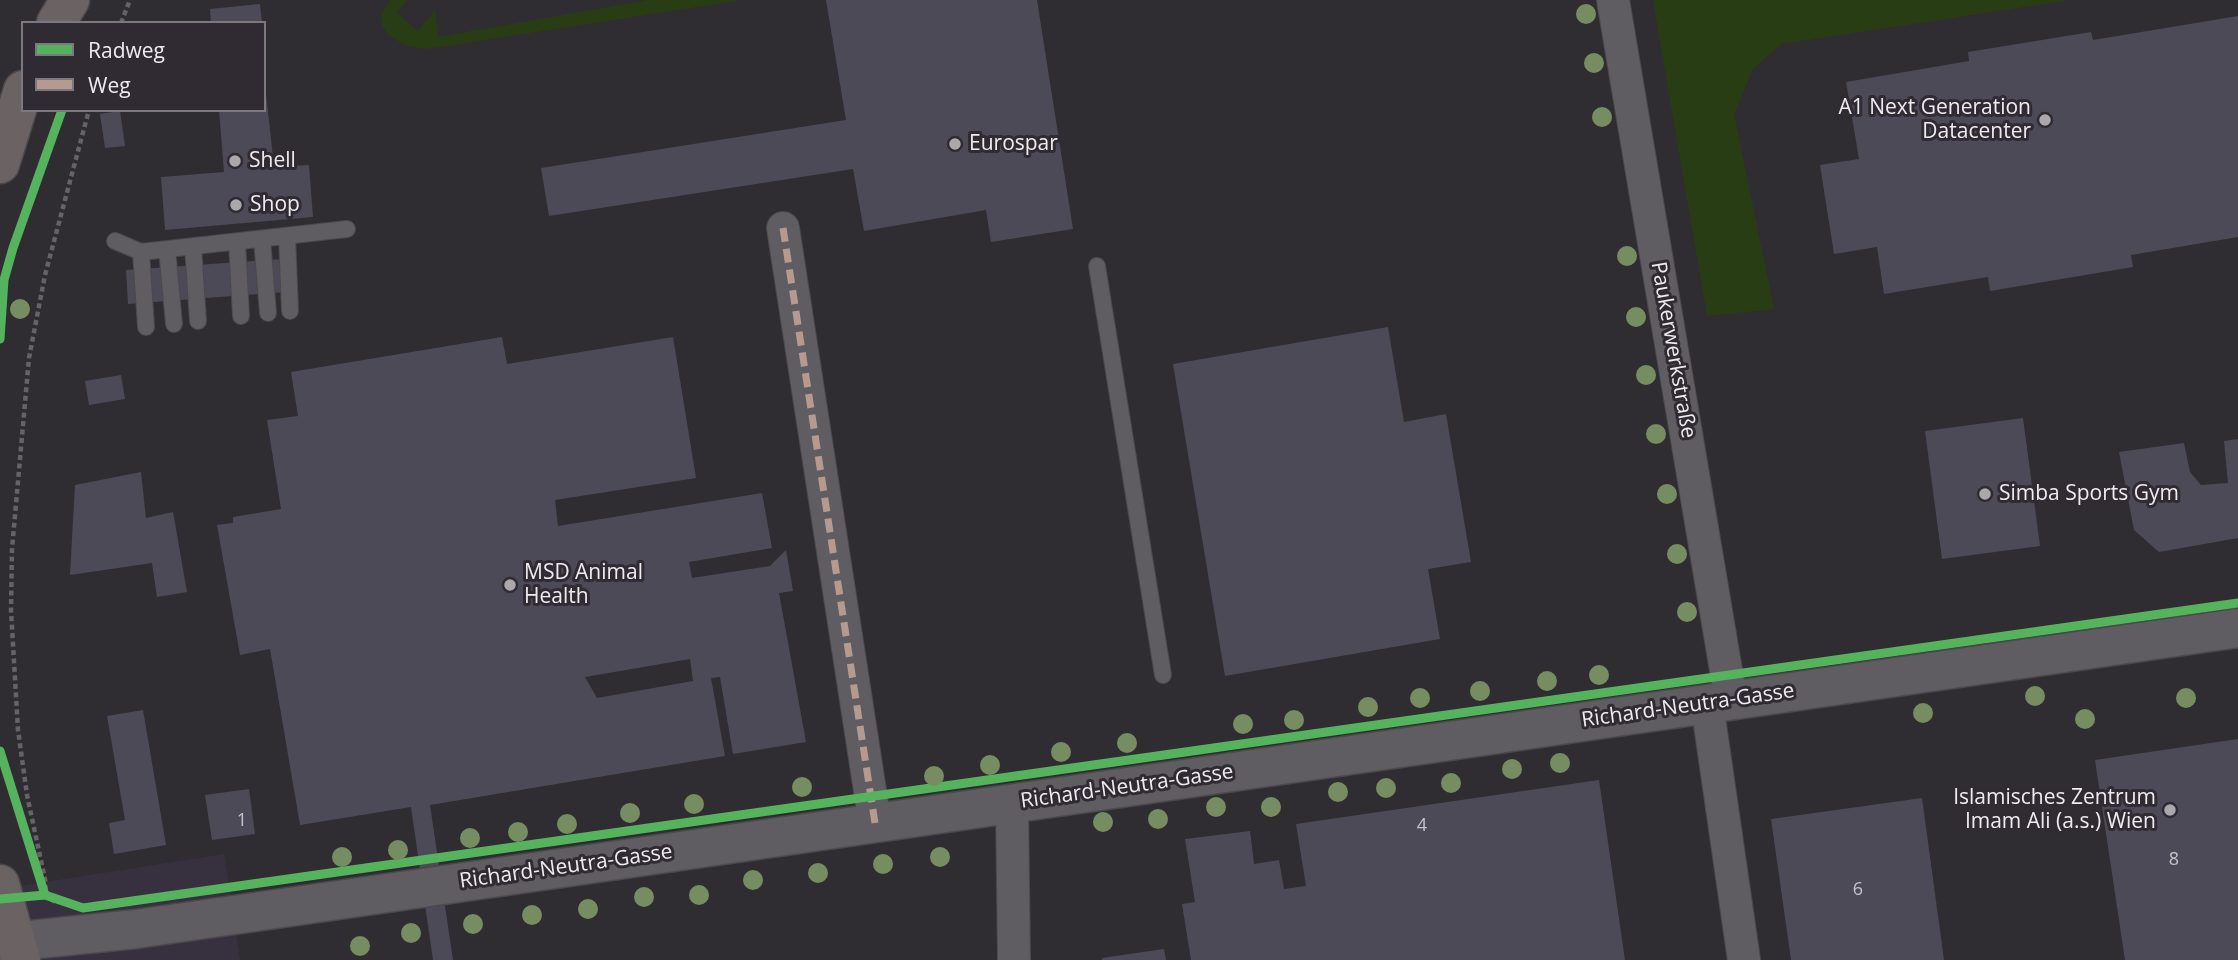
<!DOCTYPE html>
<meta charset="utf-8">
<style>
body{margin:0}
#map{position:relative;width:2238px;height:960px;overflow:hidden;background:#2f2d31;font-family:"Open Sans",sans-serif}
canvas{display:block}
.legend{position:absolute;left:21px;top:21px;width:245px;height:91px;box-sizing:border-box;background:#302b33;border:2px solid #7c787f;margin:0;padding:9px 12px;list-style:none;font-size:21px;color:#eeebf0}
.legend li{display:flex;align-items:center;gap:14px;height:35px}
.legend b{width:35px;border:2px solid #7c787f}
</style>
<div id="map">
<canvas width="2238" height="960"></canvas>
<ul class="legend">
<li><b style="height:9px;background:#56b35d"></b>Radweg</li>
<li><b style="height:9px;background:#b69a8f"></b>Weg</li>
</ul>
</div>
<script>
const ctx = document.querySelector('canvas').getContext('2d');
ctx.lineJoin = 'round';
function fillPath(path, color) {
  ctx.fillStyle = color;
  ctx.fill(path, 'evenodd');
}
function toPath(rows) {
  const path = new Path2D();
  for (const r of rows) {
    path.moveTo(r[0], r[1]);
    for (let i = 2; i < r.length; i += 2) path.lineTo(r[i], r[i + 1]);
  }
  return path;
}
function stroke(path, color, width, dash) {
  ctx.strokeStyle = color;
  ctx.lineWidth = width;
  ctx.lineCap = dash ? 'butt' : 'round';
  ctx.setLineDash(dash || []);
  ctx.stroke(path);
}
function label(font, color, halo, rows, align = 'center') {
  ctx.font = font + ' "Open Sans",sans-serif';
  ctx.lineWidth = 6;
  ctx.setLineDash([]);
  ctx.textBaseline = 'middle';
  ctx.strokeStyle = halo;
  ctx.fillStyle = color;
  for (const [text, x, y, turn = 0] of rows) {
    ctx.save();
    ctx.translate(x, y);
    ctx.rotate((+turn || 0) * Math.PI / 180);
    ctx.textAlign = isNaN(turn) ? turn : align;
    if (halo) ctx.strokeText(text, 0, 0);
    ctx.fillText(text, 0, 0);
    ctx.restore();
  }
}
fillPath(toPath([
 [224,854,240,960,0,960,0,889]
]), '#37303f');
fillPath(toPath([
 [390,0,407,0,397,13,418,31,435,10,438,37,648,0,742,0,426,49,407,46,388,35,382,25,382,13],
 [1653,0,2070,0,1781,44,1753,69,1734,114,1774,309,1707,316]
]), '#293d15');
fillPath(toPath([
 [826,0,1037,0,1073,229,991,242,986,210,864,231,853,169,549,216,541,168,846,120],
 [260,4,262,23,211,23,210,9],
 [2238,16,2238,237,2131,255,2133,267,1990,291,1988,277,1884,294,1877,247,1834,254,1820,165,1859,159,1846,82,1969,61,1968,52,2091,32,2093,40],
 [264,75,274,167,309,165,313,217,165,230,161,177,224,172,219,110,264,110],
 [120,111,125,146,105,148,100,114],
 [296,258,298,291,128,304,126,270],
 [1388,327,1404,422,1446,414,1471,562,1428,569,1440,639,1225,676,1173,364],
 [502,337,507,364,673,337,696,478,555,500,558,526,762,493,772,548,689,562,692,578,770,566,786,550,793,591,779,593,806,742,733,754,720,677,711,678,725,756,430,805,453,960,433,960,411,807,300,825,270,649,240,655,217,525,233,523,233,517,281,509,267,420,298,416,291,372],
 [690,659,693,681,597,698,585,677],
 [121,375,125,399,89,405,85,381],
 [2023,418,2040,546,1942,559,1925,431],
 [2238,439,2238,538,2159,552,2134,530,2119,452,2184,443,2190,472,2201,485,2228,483,2224,441],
 [141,472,146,518,173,512,187,592,157,597,152,563,70,575,75,485],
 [143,710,166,845,114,854,109,823,125,820,107,716],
 [2238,739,2238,960,2125,960,2095,760],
 [1599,780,1625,960,1191,960,1182,904,1195,902,1185,839,1250,831,1254,864,1279,860,1284,889,1306,886,1296,824],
 [249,789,255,834,212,840,205,795],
 [1922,798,1944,960,1791,960,1771,819],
 [1164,949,1166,960,1102,960,1102,958]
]), '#4c4a57');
const lane = toPath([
 [287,236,290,311],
 [262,239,268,313],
 [115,241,141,252,347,229],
 [237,242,241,316],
 [193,246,198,321],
 [167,249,174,324],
 [141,252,146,327],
 [1097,266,1163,675]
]);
const street = toPath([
 [1613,0,1731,700],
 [783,228,875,823],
 [1707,704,1744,960],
 [1012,803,1014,960]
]);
const secondary = toPath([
 [0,943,136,929,2238,628]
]);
const primary = toPath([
 [56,23,70,0],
 [0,164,23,90],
 [0,884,21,960]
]);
stroke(lane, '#4b494c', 18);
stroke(street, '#4b494c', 34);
stroke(secondary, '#4b494c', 41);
stroke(primary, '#4b494c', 41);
stroke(toPath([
 [121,23,130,0],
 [55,902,45,895,46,884,27,795,18,730,11,610,12,549,29,358,45,275,89,110]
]), '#656366', 4.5, [5, 3.5]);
stroke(lane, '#5f5d61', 16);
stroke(street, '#5f5d61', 32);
stroke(secondary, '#5f5d61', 38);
stroke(primary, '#6b6264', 38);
stroke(toPath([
 [783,228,875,823]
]), '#b69a8f', 7, [14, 7]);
stroke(toPath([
 [0,339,4,280,13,248,62,110],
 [0,751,45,895],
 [0,899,45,895,83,908,2238,603]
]), '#56b35d', 9);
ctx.fillStyle = '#758d61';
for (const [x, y] of [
 [1586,14],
 [1594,63],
 [1602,117],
 [1627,256],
 [20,309],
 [1636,317],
 [1646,375],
 [1656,434],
 [1667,494],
 [1677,554],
 [1687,612],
 [1599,675],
 [1547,681],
 [1480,691],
 [2035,696],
 [1420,698],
 [2186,698],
 [1368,707],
 [1923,713],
 [2085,719],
 [1294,720],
 [1243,724],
 [1127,743],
 [1061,752],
 [1560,763],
 [990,765],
 [1512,769],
 [934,776],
 [1451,783],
 [802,787],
 [1386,788],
 [1338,792],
 [694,804],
 [1216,807],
 [1271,807],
 [630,813],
 [1158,819],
 [1103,822],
 [567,824],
 [518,832],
 [470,838],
 [398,850],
 [342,857],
 [940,857],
 [883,864],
 [818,873],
 [753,880],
 [699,895],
 [644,897],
 [588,909],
 [532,915],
 [473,924],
 [411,933],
 [360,946]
]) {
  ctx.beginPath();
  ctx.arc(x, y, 10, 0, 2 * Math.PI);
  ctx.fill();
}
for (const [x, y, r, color] of [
 [2045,120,7,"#aba8ad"],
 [955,144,7,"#aba8ad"],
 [235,161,7,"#aba8ad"],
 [236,205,7,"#aba8ad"],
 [1985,494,7,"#aba8ad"],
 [510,585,7,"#aba8ad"],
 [2170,810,7,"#aba8ad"]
]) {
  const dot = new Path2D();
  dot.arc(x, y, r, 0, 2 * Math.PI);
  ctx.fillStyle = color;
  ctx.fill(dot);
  stroke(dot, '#302b33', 2.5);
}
label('18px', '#c6c3ca', null, [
 ["1",242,821],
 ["4",1422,826],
 ["8",2174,860],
 ["6",1858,890]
]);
label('21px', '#eeebf0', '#302b33', [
 ["A1 Next Generation",2031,108,"right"],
 ["Datacenter",2031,132,"right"],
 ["Eurospar",969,144],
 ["Shell",249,161],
 ["Shop",250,205],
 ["Simba Sports Gym",1999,494],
 ["MSD Animal",524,573],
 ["Health",524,597],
 ["Islamisches Zentrum",2156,798,"right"],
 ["Imam Ali (a.s.) Wien",2156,822,"right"]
], 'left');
label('21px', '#eeebf0', '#302b33', [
 ["Paukerwerkstraße",1673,350,80],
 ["Richard-Neutra-Gasse",1688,706,-8],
 ["Richard-Neutra-Gasse",1127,787,-8],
 ["Richard-Neutra-Gasse",566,867,-8]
]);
</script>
